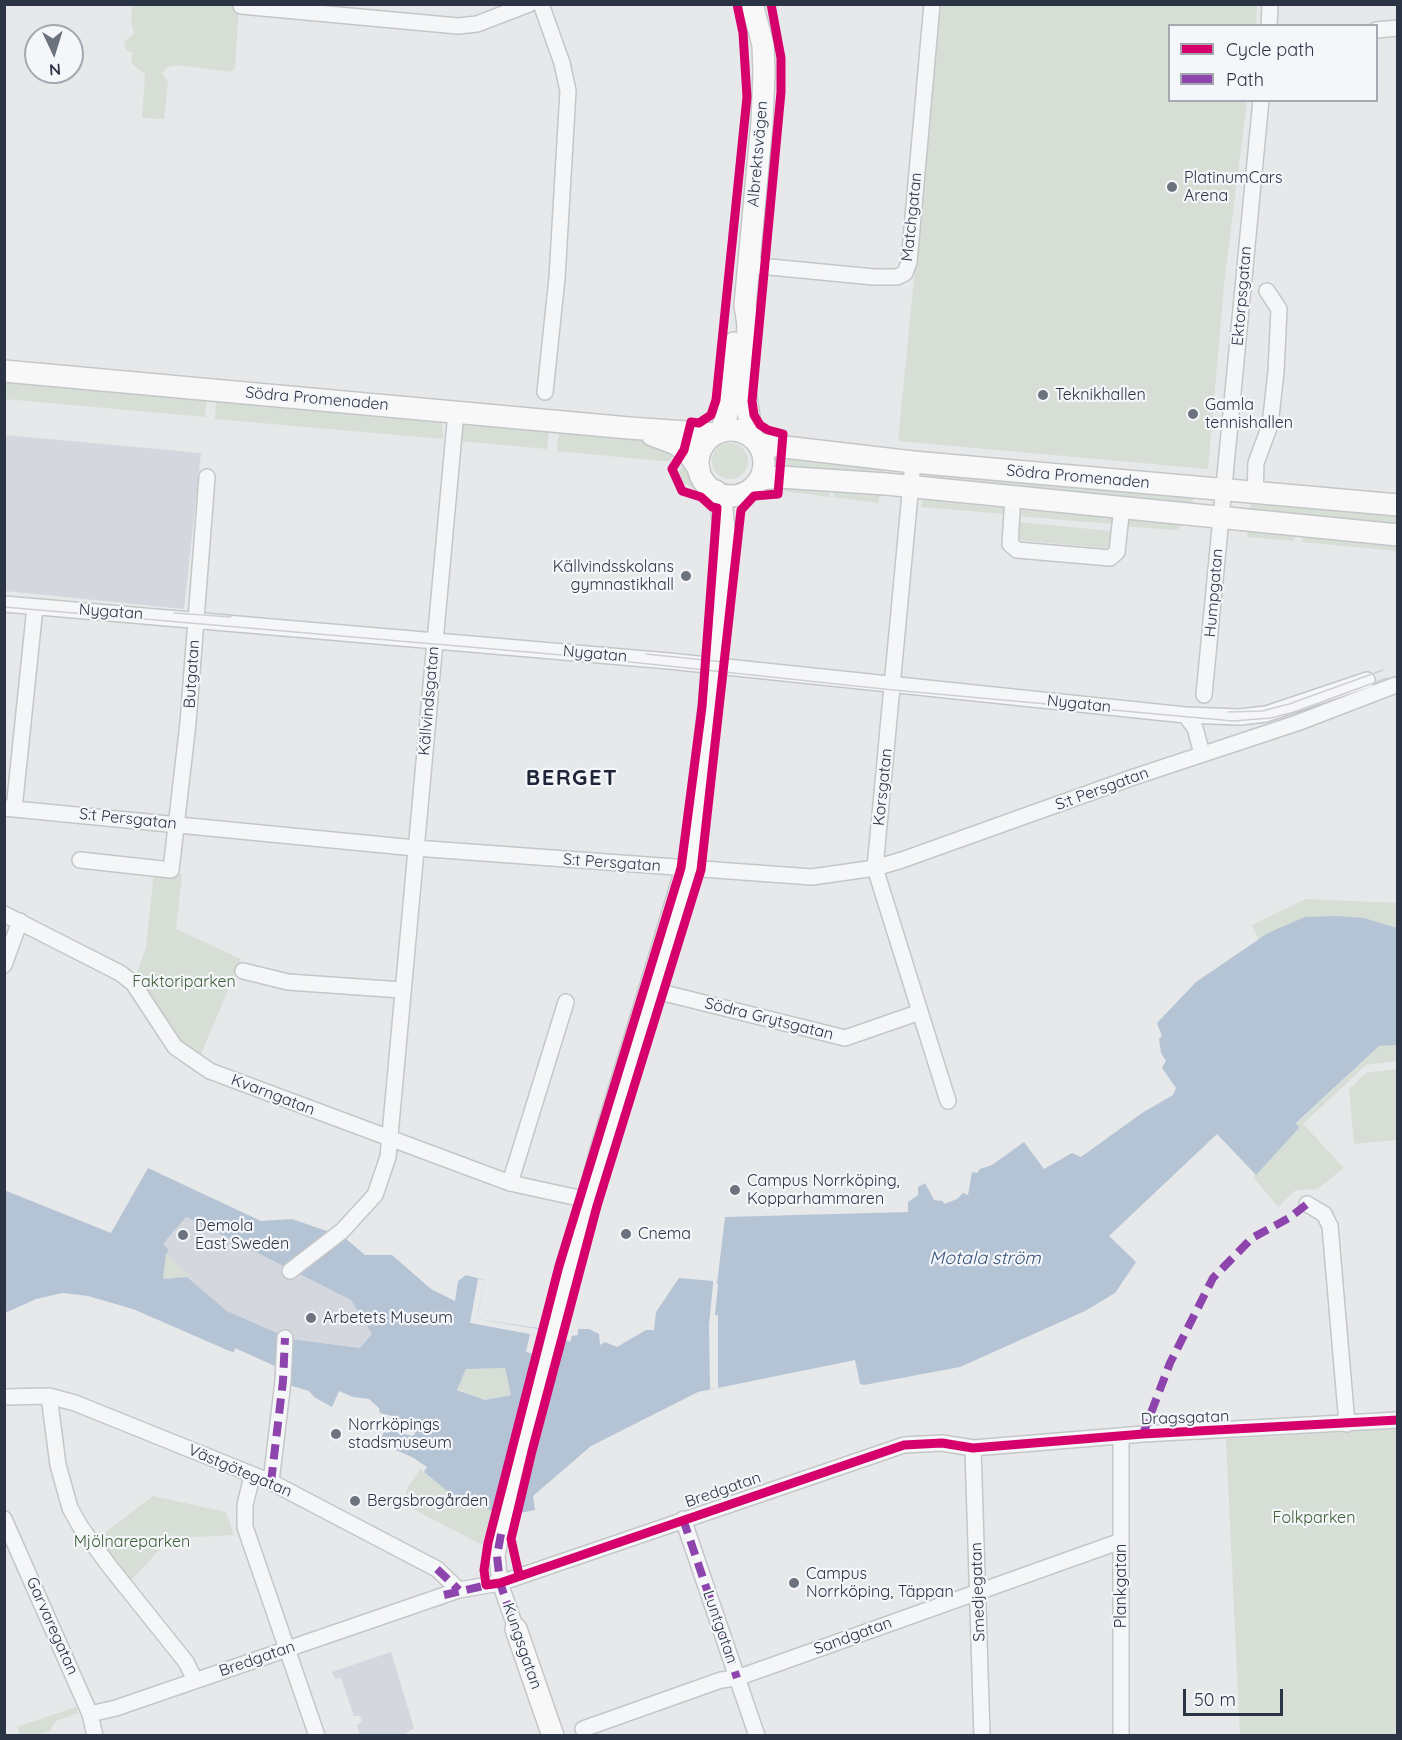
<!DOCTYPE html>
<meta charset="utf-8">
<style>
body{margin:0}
#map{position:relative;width:1402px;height:1740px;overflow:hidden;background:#e6e8ea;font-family:Quicksand,sans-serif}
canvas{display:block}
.frame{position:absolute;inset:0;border:6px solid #2b3445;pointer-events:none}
.legend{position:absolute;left:1168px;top:24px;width:210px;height:78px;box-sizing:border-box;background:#f4f6f9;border:2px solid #a4a8b1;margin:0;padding:8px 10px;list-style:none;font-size:18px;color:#2b3445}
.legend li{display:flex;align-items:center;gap:12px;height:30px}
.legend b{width:30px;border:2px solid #a4a8b1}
.north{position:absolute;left:24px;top:24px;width:60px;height:60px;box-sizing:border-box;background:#f4f6f9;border:2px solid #a4a8b1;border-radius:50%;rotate:176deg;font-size:16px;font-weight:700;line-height:24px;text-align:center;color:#2b3445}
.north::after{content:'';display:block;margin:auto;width:21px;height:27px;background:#6c737f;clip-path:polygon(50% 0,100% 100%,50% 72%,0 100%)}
.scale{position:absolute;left:1183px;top:1689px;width:100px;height:27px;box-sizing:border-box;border:3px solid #2b3445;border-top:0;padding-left:8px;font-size:18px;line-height:21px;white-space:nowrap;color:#2b3445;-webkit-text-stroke:4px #f4f6f9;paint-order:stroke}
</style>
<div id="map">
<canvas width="1402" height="1740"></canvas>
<div class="frame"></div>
<ul class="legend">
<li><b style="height:8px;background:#d6006c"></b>Cycle path</li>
<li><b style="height:8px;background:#8e44ad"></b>Path</li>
</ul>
<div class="north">N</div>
<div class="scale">50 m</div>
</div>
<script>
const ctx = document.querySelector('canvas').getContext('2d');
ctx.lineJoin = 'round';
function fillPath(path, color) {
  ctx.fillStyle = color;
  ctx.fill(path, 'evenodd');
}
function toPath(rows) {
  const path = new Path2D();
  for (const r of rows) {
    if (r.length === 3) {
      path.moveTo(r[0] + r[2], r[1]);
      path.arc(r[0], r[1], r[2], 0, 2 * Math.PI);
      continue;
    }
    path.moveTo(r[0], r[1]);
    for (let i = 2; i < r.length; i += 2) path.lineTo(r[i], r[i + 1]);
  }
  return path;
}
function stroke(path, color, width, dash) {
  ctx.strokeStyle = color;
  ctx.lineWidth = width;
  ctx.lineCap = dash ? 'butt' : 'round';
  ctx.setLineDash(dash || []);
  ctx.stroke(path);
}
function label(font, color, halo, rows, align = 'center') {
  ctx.font = font + ' Quicksand,sans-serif';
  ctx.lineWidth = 4.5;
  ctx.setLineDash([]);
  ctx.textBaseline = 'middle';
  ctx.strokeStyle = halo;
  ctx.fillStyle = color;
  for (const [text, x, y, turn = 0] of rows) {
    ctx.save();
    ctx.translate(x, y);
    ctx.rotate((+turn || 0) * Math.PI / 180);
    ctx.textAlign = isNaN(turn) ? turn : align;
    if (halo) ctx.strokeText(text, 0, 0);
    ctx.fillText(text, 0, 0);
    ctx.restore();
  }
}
fillPath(toPath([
 [5,435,201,453,184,609,5,591],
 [186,1217,351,1300,372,1334,360,1348,291,1339,227,1311,187,1277,163,1279,163,1244],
 [391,1652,414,1728,404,1735,360,1735,357,1725,362,1722,360,1716,354,1716,341,1678,335,1679,332,1672]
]), '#d4d7dd');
fillPath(toPath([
 [132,5,239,5,235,68,231,72,178,65,168,67,162,73,168,81,164,119,142,118,145,74,131,63,133,53,126,50,124,42,134,34,131,20],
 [941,5,1257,5,1256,25,1170,26,1170,100,1247,101,1224,285,1208,469,898,441],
 [4,381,207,399,205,417,5,399],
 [216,399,442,421,443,439,215,419],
 [464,423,549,432,547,449,460,441],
 [559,432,653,441,677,453,669,461,661,461,557,451],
 [730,461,18],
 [765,452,781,454,780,470,764,469],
 [786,454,885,464,883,479,785,470],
 [682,466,688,472,702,492,682,483,679,472],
 [925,472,1194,492,1192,508,924,478],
 [882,487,878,503,833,497,834,491,863,495],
 [784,488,830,492,829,497,784,491],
 [927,495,952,496,962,504,1006,508,1005,514,921,507,922,498],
 [1252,496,1397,511,1397,526,1250,512],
 [1017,509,1114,518,1113,524,1016,516],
 [1123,519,1159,522,1188,521,1176,530,1123,526],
 [1018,522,1111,531,1113,534,1112,543,1109,547,1105,548,1018,540],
 [1248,522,1266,532,1294,535,1294,541,1247,537],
 [1302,536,1397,544,1397,551,1302,542],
 [154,871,182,874,176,929,241,959,197,1064,133,983,146,948],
 [1306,899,1397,903,1397,947,1264,952,1252,925],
 [1397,1045,1397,1061,1366,1065,1303,1124,1344,1168,1317,1189,1296,1190,1278,1207,1253,1177,1299,1128,1296,1124,1379,1046],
 [1397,1069,1397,1140,1354,1144,1349,1089,1366,1073],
 [166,1254,189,1274,187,1277,163,1279],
 [505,1368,511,1395,485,1400,457,1389,466,1369],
 [1397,1429,1397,1735,1240,1735,1226,1439],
 [420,1469,452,1495,492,1510,482,1545,402,1503,408,1487],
 [153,1496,226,1512,234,1535,171,1538,130,1581,98,1538],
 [76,1707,78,1713,56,1721,50,1731,36,1735,16,1735,19,1732,17,1727]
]), '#d6ded6');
fillPath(toPath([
 [1336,916,1364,918,1397,928,1397,1045,1379,1046,1296,1123,1299,1128,1256,1175,1217,1134,1109,1236,1136,1262,1115,1293,1085,1311,960,1367,864,1385,860,1384,855,1360,698,1392,591,1446,533,1496,535,1510,505,1516,452,1495,424,1472,427,1467,412,1457,379,1443,384,1432,387,1433,389,1430,412,1436,415,1434,415,1427,396,1417,380,1413,379,1408,369,1399,353,1397,339,1391,332,1407,314,1397,309,1391,289,1385,273,1370,133,1309,88,1296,62,1293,36,1299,5,1313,4,1190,111,1233,148,1168,261,1221,292,1219,344,1237,365,1255,392,1255,431,1289,455,1301,458,1281,466,1275,484,1280,477,1319,538,1328,570,1342,572,1336,578,1335,578,1329,589,1329,599,1334,600,1345,605,1342,617,1347,646,1330,654,1330,656,1312,679,1278,713,1281,713,1284,717,1284,725,1217,908,1212,908,1202,918,1195,918,1187,958,1166,980,1169,992,1165,1024,1142,1044,1169,1072,1153,1081,1157,1142,1113,1173,1095,1176,1088,1162,1068,1166,1061,1161,1053,1159,1039,1162,1036,1157,1023,1196,982,1268,933,1305,917],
 [186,1217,351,1300,372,1334,360,1348,291,1339,227,1311,187,1277,163,1279,166,1254,169,1250,163,1244],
 [505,1368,511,1395,485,1400,457,1390,466,1369]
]), '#b4c4d5');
fillPath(toPath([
 [964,1163,981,1167,977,1173,972,1172,968,1195,963,1193,957,1199,944,1204,943,1201,934,1200,925,1183],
 [478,1279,484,1280,477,1319,539,1329,540,1326,566,1336,520,1516,504,1519,492,1513,533,1354,526,1352,530,1334,470,1323],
 [713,1284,718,1284,715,1315,718,1315,718,1388,710,1389,709,1325],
 [235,1348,277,1367,276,1377,229,1354,229,1351,234,1352]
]), '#e6e8ea');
const minor = toPath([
 [541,4,562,63,568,91,557,278,545,392],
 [241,6,458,26,477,24,529,4],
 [1269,26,1270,4],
 [1376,30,1398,28],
 [749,265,874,277,897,277,905,273,909,262,932,4],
 [913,462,875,868,948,1101],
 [1255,494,1256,463,1270,425,1276,372,1279,309,1267,291],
 [1013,496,1010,544,1017,550,1110,558,1117,552,1122,506],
 [4,604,669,661,1185,715,1240,717,1266,714,1367,680],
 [1204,695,1261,100],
 [1185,715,1195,728,1202,754],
 [4,808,415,848,812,877,875,868,902,860,1131,778,1297,723,1396,685],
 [14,809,35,607],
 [80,860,171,870,188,723,207,477],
 [4,914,120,973,133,983,175,1047,210,1071,510,1183,588,1200],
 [4,965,20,921],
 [243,971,288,982,402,990],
 [652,990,845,1038,920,1012],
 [510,1183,566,1002],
 [1307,1204,1324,1214,1330,1226,1347,1424],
 [290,1271,342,1231,375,1195,388,1157,456,412],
 [49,1396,58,1465,70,1508,80,1526,110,1567,186,1662,195,1680],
 [4,1397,49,1396,75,1403,271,1482,437,1569,459,1590],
 [973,1448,982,1736],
 [252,1476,245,1505,245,1527,317,1736],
 [271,1482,283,1381,285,1338],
 [4,1519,90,1714,95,1736],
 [683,1519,757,1736],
 [501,1534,497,1556,500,1583,516,1629],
 [90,1714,116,1708,459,1590,500,1583,904,1445,942,1443,973,1448,1143,1434,1398,1420],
 [583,1729,721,1680,737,1678,1121,1541],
 [1121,1736,1121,1436]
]);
const secondary = toPath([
 [4,371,629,428,715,434],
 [731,463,33],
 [721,431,727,415,734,343],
 [652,435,676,444,688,453,699,469],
 [752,437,745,391,748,325,745,305,762,122,764,72,763,45,752,4],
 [759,444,913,462,1398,505],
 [760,479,780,477,886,484,1398,535],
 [501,1534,601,1150,692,850,714,665,725,541,721,499,716,491],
 [516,1629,553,1736]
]);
stroke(minor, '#c4c6c8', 18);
stroke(secondary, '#c4c6c8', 24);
stroke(minor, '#f5f6f7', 15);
stroke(secondary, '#f8f8f8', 21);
stroke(toPath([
 [4,607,574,656,893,690,1233,721,1271,718,1294,712,1387,678],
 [174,613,231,617],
 [646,654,724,662],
 [1228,712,1262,711,1289,704,1383,670]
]), '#cecfd2', 1.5);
stroke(toPath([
 [1143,1434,1170,1363,1213,1278,1252,1238,1289,1218,1307,1204],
 [271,1482,283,1381,285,1338],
 [683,1519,737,1678],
 [501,1534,497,1556,500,1583,516,1629],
 [437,1569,459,1590],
 [444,1595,492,1584]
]), '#8e44ad', 8, [15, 8]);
stroke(toPath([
 [737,4,743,33,747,97,716,400,711,415,699,423,691,422,684,450,672,469,682,491,701,497,712,507,717,508,702,707,681,868,559,1266,488,1543,484,1570,486,1585,500,1583,904,1445,942,1443,973,1448,1143,1434,1398,1420],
 [519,1575,511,1539,532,1451,597,1206,701,870,741,510,754,496,778,494,783,434,768,430,760,425,754,415,752,401,781,92,781,58,771,4]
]), '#d6006c', 9);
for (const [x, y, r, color] of [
 [1172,187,6,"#6c737f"],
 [1043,395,6,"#6c737f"],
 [1193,414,6,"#6c737f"],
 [686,576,6,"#6c737f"],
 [735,1190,6,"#6c737f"],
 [626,1234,6,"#6c737f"],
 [183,1235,6,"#6c737f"],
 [311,1318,6,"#6c737f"],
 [336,1434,6,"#6c737f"],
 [355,1501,6,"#6c737f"],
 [794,1583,6,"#6c737f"]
]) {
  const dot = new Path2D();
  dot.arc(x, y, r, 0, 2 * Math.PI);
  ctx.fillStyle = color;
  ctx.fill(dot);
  stroke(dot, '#f4f6f9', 2);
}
label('16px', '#2b3445', '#f4f6f9', [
 ["Albrektsvägen",758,154,-85],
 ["Matchgatan",912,217,-84],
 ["Ektorpsgatan",1242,296,-85],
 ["Södra Promenaden",317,399,5],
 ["Södra Promenaden",1078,477,5],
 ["Humpgatan",1214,593,-85],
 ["Nygatan",111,612,4],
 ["Nygatan",595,654,5],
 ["Butgatan",192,674,-86],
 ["Källvindsgatan",429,701,-85],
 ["Nygatan",1079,704,6],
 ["Korsgatan",883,787,-84],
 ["S:t Persgatan",1102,789,-20],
 ["S:t Persgatan",128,819,6],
 ["S:t Persgatan",612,863,4],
 ["Södra Grytsgatan",769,1019,14],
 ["Kvarngatan",273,1095,21],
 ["Dragsgatan",1185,1418,-2],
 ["Västgötegatan",240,1471,23],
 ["Bredgatan",723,1490,-19],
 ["Plankgatan",1121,1586,-90],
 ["Smedjegatan",978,1592,-92],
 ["Garvaregatan",52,1626,66],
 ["Luntgatan",720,1627,71],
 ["Sandgatan",853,1636,-20],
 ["Kungsgatan",522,1646,71],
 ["Bredgatan",257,1659,-19]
]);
label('16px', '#2b3445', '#f4f6f9', [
 ["PlatinumCars",1184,178],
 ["Arena",1184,196],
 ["Teknikhallen",1055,395],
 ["Gamla",1205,405],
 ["tennishallen",1205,423],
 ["Källvindsskolans",674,567,"right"],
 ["gymnastikhall",674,585,"right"],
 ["Campus Norrköping,",747,1181],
 ["Kopparhammaren",747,1199],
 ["Demola",195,1226],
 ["East Sweden",195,1244],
 ["Cnema",638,1234],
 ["Arbetets Museum",323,1318],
 ["Norrköpings",348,1425],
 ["stadsmuseum",348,1443],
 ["Bergsbrogården",367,1501],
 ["Campus",806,1574],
 ["Norrköping, Täppan",806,1592]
], 'left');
label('16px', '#3f6138', '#f4f6f9', [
 ["Faktoriparken",184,982],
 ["Folkparken",1314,1518],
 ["Mjölnareparken",132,1542]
]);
label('italic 18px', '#34527a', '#f4f6f9', [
 ["Motala ström",985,1259]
]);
ctx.letterSpacing = '1.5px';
label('bold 22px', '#1d2536', '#f4f6f9', [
 ["BERGET",572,778]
]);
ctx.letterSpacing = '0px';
</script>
